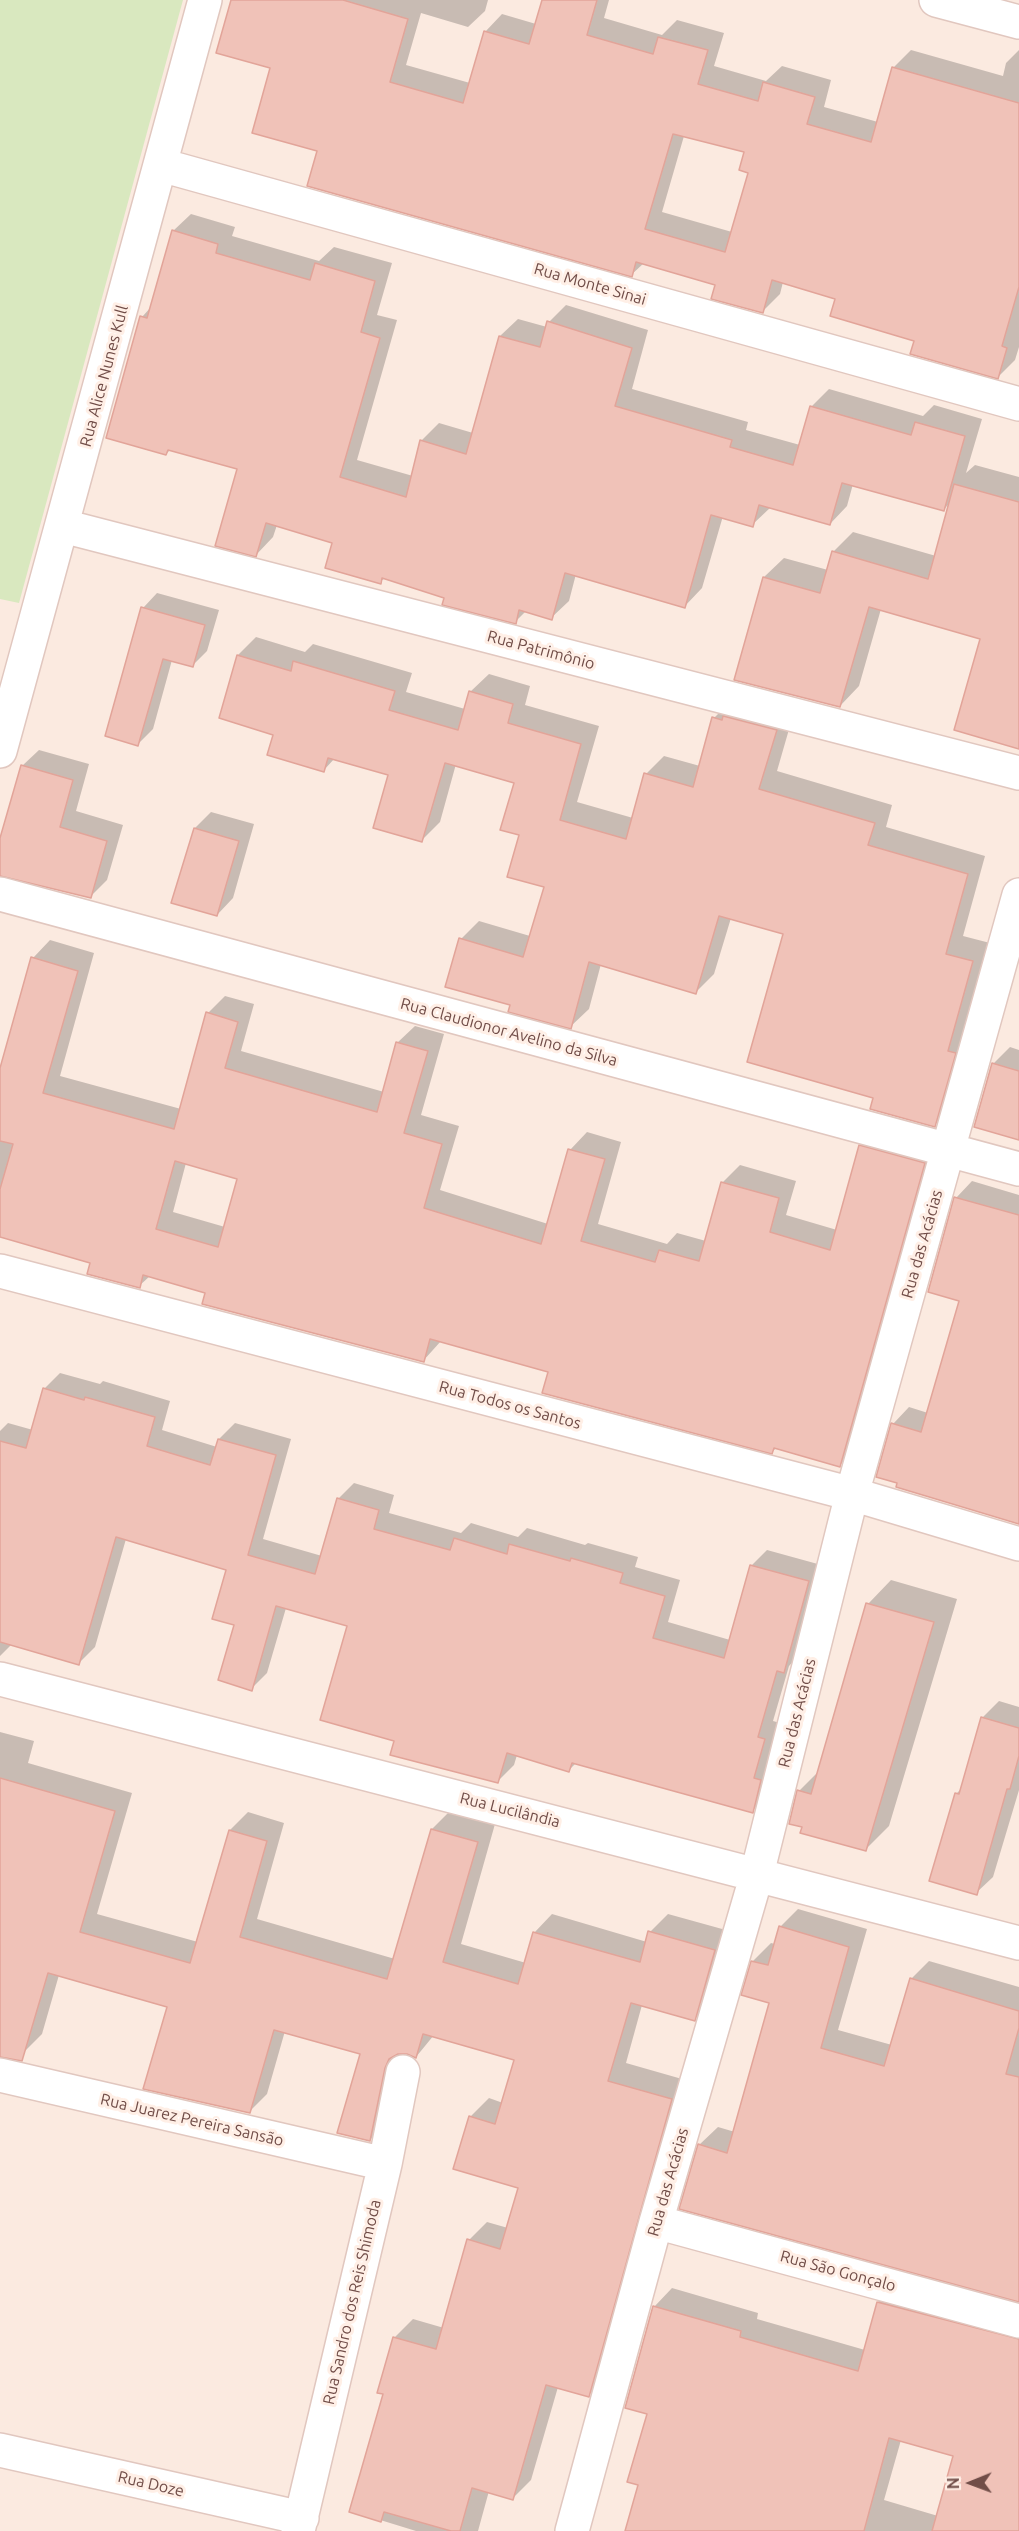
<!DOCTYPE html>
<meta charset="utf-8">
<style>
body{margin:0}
#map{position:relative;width:1019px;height:2531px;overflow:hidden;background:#fbeae0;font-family:Ubuntu,sans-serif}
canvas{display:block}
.north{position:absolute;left:941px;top:2453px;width:60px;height:60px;-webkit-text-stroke:4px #ffefe6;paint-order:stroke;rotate:269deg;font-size:16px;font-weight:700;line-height:24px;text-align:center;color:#714d48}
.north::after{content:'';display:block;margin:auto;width:21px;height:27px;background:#714d48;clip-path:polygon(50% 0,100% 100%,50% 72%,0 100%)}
</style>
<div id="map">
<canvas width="1019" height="2531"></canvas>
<div class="north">N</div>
</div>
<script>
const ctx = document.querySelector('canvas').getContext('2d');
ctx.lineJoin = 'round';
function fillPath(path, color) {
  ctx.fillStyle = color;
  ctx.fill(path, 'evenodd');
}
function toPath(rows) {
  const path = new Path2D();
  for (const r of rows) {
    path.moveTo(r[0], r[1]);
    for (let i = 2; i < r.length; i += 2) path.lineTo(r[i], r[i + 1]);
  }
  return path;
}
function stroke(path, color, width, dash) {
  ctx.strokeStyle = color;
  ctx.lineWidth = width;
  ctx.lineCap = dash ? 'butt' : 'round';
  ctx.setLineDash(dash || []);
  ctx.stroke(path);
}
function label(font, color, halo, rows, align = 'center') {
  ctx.font = font + ' Ubuntu,sans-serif';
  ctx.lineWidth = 6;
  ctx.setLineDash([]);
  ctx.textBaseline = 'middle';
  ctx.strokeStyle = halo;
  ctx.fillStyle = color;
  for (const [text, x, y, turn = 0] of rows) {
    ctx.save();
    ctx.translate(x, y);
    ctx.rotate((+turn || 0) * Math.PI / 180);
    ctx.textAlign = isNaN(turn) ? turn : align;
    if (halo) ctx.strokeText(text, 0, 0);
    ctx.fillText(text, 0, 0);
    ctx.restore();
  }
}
fillPath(toPath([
 [0,0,183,0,19,603,0,599]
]), '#d9e8bf');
fillPath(toPath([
 [232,0,488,0,485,11,468,27,421,13,406,65,470,83,485,32,502,14,536,24,543,0,609,0,604,18,662,35,677,20,724,33,714,66,766,81,782,66,831,80,824,107,878,122,894,67,911,50,1003,76,1006,63,1019,50,1019,347,1015,360,998,377,916,340,837,298,783,282,780,294,762,312,717,284,644,263,631,275,319,150],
 [684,136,745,151,750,172,732,232,662,212],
 [191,214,235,227,232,236,319,261,334,247,392,263,377,315,397,320,357,460,413,476,421,441,439,423,473,433,500,336,518,319,547,327,549,322,566,305,648,330,632,389,748,422,746,430,800,445,811,407,829,389,923,416,934,405,982,419,966,473,975,465,1019,477,1019,741,982,638,881,609,859,686,840,706,735,679,764,577,784,558,828,570,834,551,853,532,936,556,950,503,943,510,853,484,847,506,830,524,771,507,752,525,723,516,702,588,685,606,576,574,569,601,551,618,526,611,515,622,385,578,380,582,334,542,277,525,273,537,256,555,239,468,171,449,166,454,142,317,151,307,173,231],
 [157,593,219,610,207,651,192,666,172,660,153,729,138,744,143,608],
 [256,637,305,652,313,644,412,673,406,692,465,709,470,692,489,674,530,686,525,705,599,726,577,802,633,818,646,774,664,756,700,766,714,718,732,700,794,712,777,771,892,805,886,827,985,856,963,936,990,943,953,1107,934,1125,875,1097,785,933,731,918,714,974,696,992,601,964,589,1009,570,1027,511,1004,461,939,479,921,530,936,546,886,521,834,515,782,456,764,440,822,422,840,390,774,335,758,324,770,274,734,238,655],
 [39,750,89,764,76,811,123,825,107,880,90,897,0,874,0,843,22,766],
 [211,812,254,824,233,898,217,915,195,828],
 [50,940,94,953,60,1076,181,1109,208,1013,225,996,254,1004,241,1051,384,1092,397,1043,415,1026,444,1034,421,1115,459,1126,440,1190,548,1224,570,1150,587,1132,621,1142,598,1224,667,1244,677,1233,706,1241,723,1182,740,1165,796,1181,786,1215,837,1230,861,1146,878,1129,941,1146,857,1448,840,1465,777,1447,772,1452,550,1371,441,1341,423,1361,150,1276,139,1286,92,1262,0,1237,0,1073,33,958],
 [186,1163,239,1178,225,1227,173,1212],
 [1010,1047,1019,1050,1019,1138,993,1064],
 [972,1181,1019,1195,1019,1523,893,1424,909,1407,928,1413,961,1300,956,1198],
 [60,1373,100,1384,103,1381,170,1401,162,1430,217,1447,219,1439,235,1423,291,1439,263,1539,322,1556,338,1499,354,1483,394,1495,389,1513,461,1533,471,1523,518,1537,527,1528,585,1545,588,1543,638,1557,635,1567,680,1580,668,1622,730,1640,751,1566,767,1550,825,1566,799,1655,789,1666,773,1721,780,1723,768,1795,752,1811,576,1763,569,1770,517,1755,514,1765,498,1781,396,1740,348,1625,286,1608,267,1673,251,1689,235,1624,228,1569,126,1539,95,1647,79,1663,12,1644,0,1656,0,1431,8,1423,33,1430,44,1389],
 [891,1580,957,1599,889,1826,865,1850,799,1791,820,1770,868,1604],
 [999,1701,1019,1707,1019,1790,993,1877,976,1893,956,1794,962,1788,982,1718],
 [0,1732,34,1741,28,1763,132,1793,97,1914,198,1942,230,1830,248,1812,284,1823,257,1919,395,1959,432,1829,450,1811,495,1824,461,1944,526,1963,534,1933,552,1914,647,1942,650,1932,668,1914,733,1932,712,2002,694,2020,642,2005,626,2063,689,2081,607,2377,589,2395,558,2387,531,2480,513,2498,489,2491,478,2531,416,2531,351,2511,384,2393,394,2338,413,2319,444,2328,469,2240,487,2222,508,2228,520,2187,470,2117,489,2098,503,2103,515,2059,434,2035,416,2057,408,2052,402,2052,388,2122,370,2140,362,2053,285,2031,267,2094,249,2112,168,2006,59,1975,42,2034,24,2052,0,2045],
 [798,1909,867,1929,838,2030,892,2045,911,1979,929,1961,1019,1987,1019,2300,699,2145,718,2127,735,2132,771,2002,743,1994,753,1961,771,1943,775,1944,780,1927],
 [896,2284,1019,2318,1019,2531,626,2531,640,2484,649,2413,654,2307,672,2288,758,2313,757,2319,865,2350,878,2302],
 [901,2440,955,2455,938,2516,884,2500]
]), '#0003');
const building = toPath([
 [231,0,343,0,408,19,390,82,463,103,484,31,529,44,542,0,597,0,587,35,653,54,658,37,708,50,698,84,758,101,763,82,815,97,807,124,871,142,892,67,1019,103,1019,287,1002,346,1007,348,998,379,910,354,914,341,830,316,835,299,772,280,763,313,711,299,715,285,636,262,632,277,307,186,317,151,252,133,270,68,216,53,231,0],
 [673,134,744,152,739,170,748,173,725,252,645,229,673,134],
 [172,230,218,244,216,253,310,280,315,263,375,281,361,332,380,338,340,477,406,497,420,440,466,454,499,336,540,347,547,321,632,348,615,406,732,440,730,447,793,465,810,406,911,435,915,422,965,436,944,511,842,483,830,525,759,505,753,527,711,515,685,608,565,573,552,620,519,610,516,624,442,605,444,598,382,578,381,584,325,568,332,543,266,523,256,557,215,546,237,469,168,450,166,455,106,438,140,316,147,318,172,230],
 [954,484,1019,502,1019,749,954,730,980,639,869,607,840,707,734,680,763,577,820,593,832,551,928,579,954,484],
 [141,607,205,625,193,667,163,659,138,746,105,736,141,607],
 [237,655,291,671,293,661,395,691,389,710,458,730,469,691,513,704,508,723,581,744,560,820,626,839,644,773,693,787,712,717,722,720,723,716,777,730,759,789,875,823,868,845,968,874,946,954,973,961,948,1051,956,1053,935,1127,870,1109,873,1098,747,1062,783,934,719,916,696,994,589,962,571,1029,508,1012,510,1005,445,987,459,938,523,957,544,887,507,877,519,835,500,830,514,783,445,763,422,842,373,828,388,775,328,758,324,772,267,755,273,735,219,718,237,655],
 [21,765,73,780,60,827,107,841,91,898,0,876,0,838,21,765],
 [194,828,239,841,217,916,171,903,194,828],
 [31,957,78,971,43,1093,174,1129,206,1012,238,1022,225,1068,377,1112,396,1042,428,1051,404,1133,442,1144,424,1208,541,1244,568,1149,605,1159,581,1241,655,1262,659,1250,699,1261,721,1182,779,1198,770,1232,830,1250,859,1145,925,1163,840,1467,774,1448,772,1454,542,1393,548,1372,430,1339,424,1362,202,1304,205,1293,143,1275,140,1288,102,1278,87,1274,90,1263,0,1237,0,1189,13,1144,0,1141,0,1068,31,957],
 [175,1161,237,1179,218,1247,156,1229,175,1161],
 [992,1063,1019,1071,1019,1140,974,1127,992,1063],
 [954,1197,1019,1215,1019,1524,896,1487,897,1483,876,1477,891,1423,921,1432,959,1301,928,1292,954,1197],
 [43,1388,84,1400,85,1397,155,1417,147,1446,210,1465,218,1439,276,1455,248,1555,315,1574,337,1498,379,1510,374,1529,450,1550,454,1538,507,1554,509,1544,570,1561,571,1558,623,1573,620,1583,665,1596,653,1638,724,1658,750,1565,809,1581,784,1673,777,1671,758,1737,765,1739,754,1778,761,1780,753,1813,572,1763,569,1772,507,1753,498,1783,390,1755,394,1741,320,1720,347,1626,276,1606,252,1691,218,1680,234,1625,212,1619,226,1570,116,1537,79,1665,0,1642,0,1441,26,1448,43,1388],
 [866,1603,934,1622,866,1851,800,1833,802,1827,789,1824,797,1790,811,1794,866,1603],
 [981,1717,1019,1728,1019,1756,1010,1789,1007,1789,977,1895,929,1881,955,1793,959,1794,981,1717],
 [0,1778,115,1811,80,1932,190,1963,229,1830,267,1841,240,1937,387,1979,431,1829,478,1842,443,1962,518,1984,533,1932,640,1962,648,1931,715,1950,695,2021,631,2003,608,2081,672,2099,589,2397,546,2385,513,2500,472,2488,460,2531,451,2531,384,2512,381,2522,349,2512,383,2394,377,2393,393,2337,436,2349,467,2239,500,2249,518,2188,453,2169,469,2116,495,2124,514,2060,423,2034,416,2058,407,2054,398,2054,389,2059,385,2068,370,2141,337,2133,360,2054,274,2030,250,2113,143,2089,167,2007,48,1973,22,2061,0,2057,0,1778],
 [779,1926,849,1947,821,2048,884,2066,910,1978,1019,2011,1019,2028,1006,2074,1019,2077,1019,2302,679,2209,698,2144,727,2153,769,2003,741,1995,751,1961,768,1965,779,1926],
 [877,2302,1019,2339,1019,2531,932,2531,953,2456,889,2438,864,2531,625,2531,638,2485,627,2482,647,2414,625,2408,653,2306,741,2331,740,2337,858,2371,877,2302]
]);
fillPath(building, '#f0c2b8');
stroke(building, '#e2a499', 1.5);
const minor = toPath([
 [936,0,1019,22],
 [161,165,1019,404],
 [63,526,1019,773],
 [0,751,205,0],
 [0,894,1019,1169],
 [0,1271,852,1494,1019,1544],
 [0,1679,1019,1943],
 [0,2075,385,2164],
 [656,2222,1019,2321],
 [0,2450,302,2518],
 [298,2531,385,2164,403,2072],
 [572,2531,656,2222,757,1874,852,1494,1019,895]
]);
stroke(minor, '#e1c7bf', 36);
stroke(minor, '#fff', 33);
label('16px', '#714d48', '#ffefe6', [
 ["Rua Monte Sinai",590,284,16],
 ["Rua Alice Nunes Kull",104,376,-75],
 ["Rua Patrimônio",541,650,15],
 ["Rua Claudionor Avelino da Silva",509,1032,15],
 ["Rua das Acácias",922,1244,-74],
 ["Rua Todos os Santos",510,1405,15],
 ["Rua das Acácias",797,1713,-76],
 ["Rua Lucilândia",510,1810,14],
 ["Rua Juarez Pereira Sansão",192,2120,13],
 ["Rua das Acácias",668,2182,-74],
 ["Rua São Gonçalo",838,2271,15],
 ["Rua Sandro dos Reis Shimoda",352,2302,-77],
 ["Rua Doze",151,2484,13]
]);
</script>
